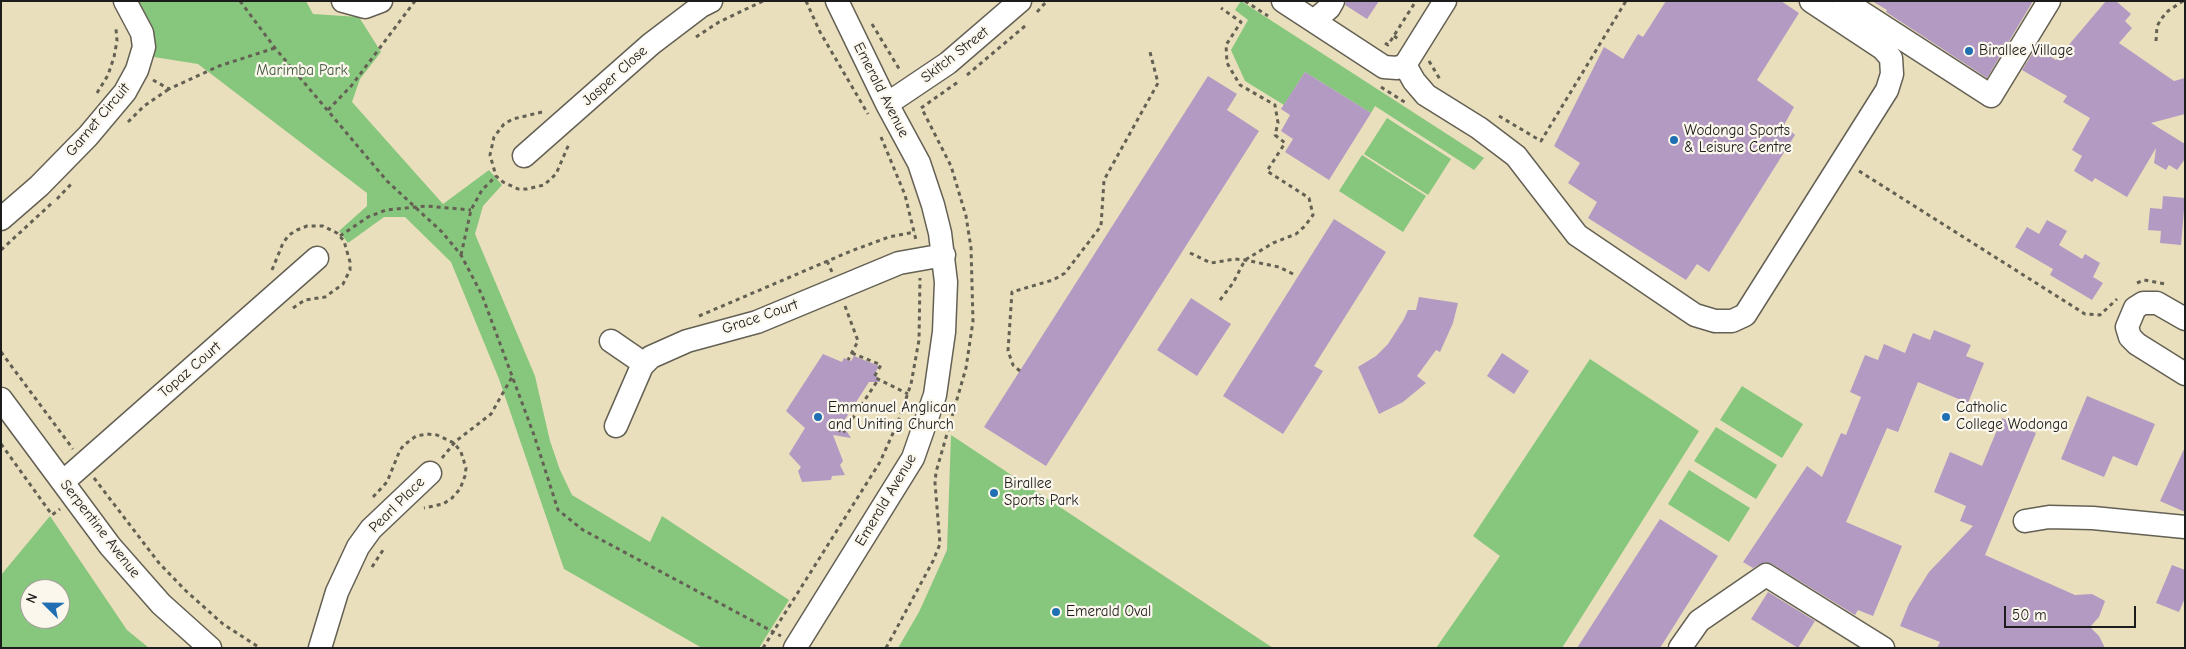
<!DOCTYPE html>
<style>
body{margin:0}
#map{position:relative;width:2186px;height:649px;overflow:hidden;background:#e9dfbc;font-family:"Comic Neue",sans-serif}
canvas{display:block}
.frame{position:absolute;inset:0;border:2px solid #1c1c1c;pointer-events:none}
.north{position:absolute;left:20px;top:579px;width:50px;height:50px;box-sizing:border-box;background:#fbf7ec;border:1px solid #a29f99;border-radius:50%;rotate:293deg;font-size:14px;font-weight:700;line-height:20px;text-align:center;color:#1c1c1c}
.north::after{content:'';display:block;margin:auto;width:18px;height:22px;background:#1f6fb2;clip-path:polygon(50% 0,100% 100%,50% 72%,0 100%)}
.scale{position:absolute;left:2004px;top:606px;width:132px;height:22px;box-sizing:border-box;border:2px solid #1c1c1c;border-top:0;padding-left:6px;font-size:15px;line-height:18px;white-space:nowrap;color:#1c1c1c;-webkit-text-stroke:4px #fbf7ec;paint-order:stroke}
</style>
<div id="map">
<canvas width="2186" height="649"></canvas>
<div class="frame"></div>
<div class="north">N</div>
<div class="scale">50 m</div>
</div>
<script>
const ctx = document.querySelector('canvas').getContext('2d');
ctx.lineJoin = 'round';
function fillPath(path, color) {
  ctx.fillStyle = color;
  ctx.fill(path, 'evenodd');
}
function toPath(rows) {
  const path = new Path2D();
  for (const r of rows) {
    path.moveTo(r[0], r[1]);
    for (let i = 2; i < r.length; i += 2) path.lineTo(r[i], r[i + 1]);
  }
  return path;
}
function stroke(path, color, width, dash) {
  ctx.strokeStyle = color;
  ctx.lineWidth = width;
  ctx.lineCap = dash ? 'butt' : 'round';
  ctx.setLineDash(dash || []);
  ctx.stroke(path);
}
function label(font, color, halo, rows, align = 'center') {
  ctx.font = font + ' "Comic Neue",sans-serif';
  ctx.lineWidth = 4.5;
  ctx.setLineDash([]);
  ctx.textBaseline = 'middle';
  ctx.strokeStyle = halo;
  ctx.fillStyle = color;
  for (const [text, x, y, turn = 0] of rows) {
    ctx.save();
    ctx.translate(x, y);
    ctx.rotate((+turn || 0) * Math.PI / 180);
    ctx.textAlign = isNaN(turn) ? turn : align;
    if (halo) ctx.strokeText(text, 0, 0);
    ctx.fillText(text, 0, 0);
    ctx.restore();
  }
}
fillPath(toPath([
 [139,1,306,1,313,14,359,17,381,52,360,79,352,102,443,204,489,170,502,185,483,206,475,234,535,376,550,441,560,470,572,495,650,542,662,516,789,600,759,648,702,648,564,569,499,379,451,262,405,217,384,217,348,243,339,231,367,206,367,193,198,64,154,57,152,27],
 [1241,1,1484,158,1474,170,1375,106,1371,113,1305,72,1284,105,1245,81,1231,50,1248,20,1235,10],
 [1387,118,1451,159,1428,195,1364,154],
 [1362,155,1426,196,1403,232,1339,191],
 [1590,359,1699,431,1562,648,1436,648,1500,556,1473,536],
 [1742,386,1803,424,1782,458,1720,420],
 [1716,427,1777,465,1756,499,1694,461],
 [951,435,1273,648,898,648,919,612,947,550],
 [1689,470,1750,508,1729,542,1668,504],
 [50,516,127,630,149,648,1,648,1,575],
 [30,589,60,589,60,619,30,619]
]), '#87c67d');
fillPath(toPath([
 [1346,1,1379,1,1367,19,1345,5],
 [1666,1,1781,1,1799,13,1757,80,1794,107,1784,125,1795,135,1709,272,1697,264,1686,280,1588,218,1597,202,1568,183,1580,163,1554,146,1604,47,1623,59,1638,34,1643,37],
 [1872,1,2033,1,1987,78,1886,12,1887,10],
 [2106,1,2116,1,2131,14,2125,21,2132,28,2119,43,2174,81,2185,78,2185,114,2151,123,2185,144,2185,159,2177,170,2169,165,2166,170,2154,163,2156,148,2127,197,2095,178,2092,182,2074,171,2082,156,2072,150,2090,118,2063,102,2067,96,2022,70,2036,48,2056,60],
 [1305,72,1371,113,1329,180,1285,152,1293,139,1281,131,1290,115,1281,109],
 [1208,76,1237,94,1227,110,1259,131,1046,466,984,427],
 [2163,196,2185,198,2181,245,2160,243,2161,231,2148,230,2150,208,2162,209],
 [1334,219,1386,252,1314,366,1323,371,1283,434,1223,396],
 [2047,220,2067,231,2059,245,2082,259,2085,254,2100,263,2093,277,2103,283,2092,300,2050,275,2053,269,2015,247,2027,227,2039,234],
 [1419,297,1458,303,1453,323,1440,352,1436,350,1417,376,1426,383,1403,402,1379,414,1358,367,1376,356,1388,344,1404,319,1408,310,1416,310],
 [1191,298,1231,324,1197,376,1157,350],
 [1934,330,1971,345,1966,356,1984,363,1968,403,1918,382,1898,432,1887,428,1846,522,1902,546,1873,616,1858,610,1855,615,1772,564,1765,562,1753,568,1743,562,1807,466,1822,477,1841,433,1846,435,1861,397,1850,392,1865,355,1878,360,1884,344,1905,353,1913,333,1930,340],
 [1502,353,1529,371,1514,394,1487,376],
 [823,354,842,362,844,358,851,361,854,356,879,366,875,373,880,382,869,382,842,424,851,438,833,435,843,461,840,465,845,475,832,476,831,480,802,482,798,471,801,467,789,454,805,428,786,411],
 [2087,396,2155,424,2137,466,2113,456,2104,477,2061,459],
 [2002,418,2036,433,1985,555,2075,595,2092,594,2105,601,2099,617,2090,627,2099,636,2105,648,1937,648,1940,642,1900,626,1909,604,1929,572,1973,526,1960,521,1966,506,1934,492,1950,452,1982,466],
 [2185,447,2185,512,2160,501],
 [1660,519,1718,556,1660,648,1577,648],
 [2172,565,2185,570,2185,598,2179,612,2156,603],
 [1768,592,1815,621,1798,648,1751,619]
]), '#b39ac3');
const minor = toPath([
 [343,1,365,7,381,1],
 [1283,1,1384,67,1397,68,1405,65,1445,1],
 [1844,1,1991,96,2049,1],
 [1314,21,1329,8,1333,1],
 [1405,65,1414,81,1426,95,1479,128,1516,156,1577,235,1695,315,1715,321,1732,321,1745,315,1887,90,1892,74,1891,58,1882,48,1811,1],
 [887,104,948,63,1020,1],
 [524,156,651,44,701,6,711,1],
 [1,219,39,186,88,136,125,92,137,70,144,47,142,33,125,1],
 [2185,319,2157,303,2143,303,2135,308,2127,327,2130,337,2137,344,2185,374],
 [611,341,643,363],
 [1,399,110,546,161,604,210,648],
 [616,426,642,366,651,357,687,341,757,322,899,263,944,255],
 [63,482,317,258],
 [2025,521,2049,517,2093,518,2185,527],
 [320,648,337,592,358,547,371,529,430,473],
 [795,648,913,458,935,395,944,332,946,282,940,233,933,205,919,163,887,104,837,1],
 [1680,648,1699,621,1766,575,1883,648]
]);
stroke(minor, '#646054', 25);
stroke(toPath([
 [240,1,275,48,387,181,442,232,461,255,482,295,534,435,558,510,583,530,781,636],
 [806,1,820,32,868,114],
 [1245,1,1268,16],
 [1037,12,1047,1],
 [872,24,901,72],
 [1394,36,1400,40],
 [696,37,719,22,763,1],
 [2156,41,2157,26,2162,18,2168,11,2183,1],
 [1385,43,1388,45,1416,1],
 [1429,61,1441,81],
 [967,75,1025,26],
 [153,80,169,89,219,66,275,48],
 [1381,87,1406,103],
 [97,93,108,75,114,57,117,41,116,29],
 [921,108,958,82],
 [328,110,352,85,415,1],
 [542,112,513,119,504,124,494,137,490,155,496,176,503,182,518,189,527,189,544,185,556,174,569,144],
 [1499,116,1541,141,1626,1],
 [128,122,144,106,169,89],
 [881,137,905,195,916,240],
 [1859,171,2085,314,2100,315,2117,299],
 [57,199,73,182],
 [340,236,368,217,386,210,426,206,471,210],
 [1,250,52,203],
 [1190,253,1211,263,1235,259,1245,260,1279,267,1293,274],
 [461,255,471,210,482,190,496,176],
 [827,261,832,272],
 [272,270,283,243,289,235,297,230,307,226,323,226,337,233,344,241,350,262,350,270,343,284,325,297,305,300,293,308],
 [2137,283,2144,280,2165,284],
 [1220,300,1233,283,1245,260,1273,243,1296,234,1305,226,1313,215,1309,198,1267,171,1285,143,1275,135,1278,123,1275,105,1240,85,1227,63,1226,45,1241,22,1221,8],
 [845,306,858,341,848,360],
 [699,316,851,251,889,237,915,232],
 [1,352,73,449],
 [852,353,881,365,874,377,908,394],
 [1020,371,1013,365,1008,351,1012,292,1053,280,1065,273,1101,226,1104,180,1158,83,1150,52],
 [837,429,843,433,878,380],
 [1,444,52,515,60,509],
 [442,458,456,441,491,414,512,377],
 [94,478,159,563,185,590,223,624,260,648],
 [373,497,387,482,400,450,404,445,416,436,427,434,437,435,454,443,461,452,466,468,465,476,460,489,452,498,443,504,424,508],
 [372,567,385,547],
 [763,648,880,462,898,422,911,384,919,340,920,278],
 [886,648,933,561,940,544,935,483,936,472,966,368,973,321,971,248,966,216,951,166,922,109]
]), '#646054', 3, [4, 4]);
stroke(minor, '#fff', 22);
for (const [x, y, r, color] of [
 [1969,51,5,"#1f6fb2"],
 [1674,140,5,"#1f6fb2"],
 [818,417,5,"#1f6fb2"],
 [1946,417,5,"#1f6fb2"],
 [994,493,5,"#1f6fb2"],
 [1056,612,5,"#1f6fb2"]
]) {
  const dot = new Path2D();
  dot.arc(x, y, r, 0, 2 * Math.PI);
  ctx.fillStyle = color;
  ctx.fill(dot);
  stroke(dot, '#fbf7ec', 2);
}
label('15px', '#1c1c1c', '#fbf7ec', [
 ["Birallee Village",1979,51],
 ["Wodonga Sports",1684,131],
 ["& Leisure Centre",1684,148],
 ["Emmanuel Anglican",828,408],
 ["and Uniting Church",828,425],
 ["Catholic",1956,408],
 ["College Wodonga",1956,425],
 ["Birallee",1004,484],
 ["Sports Park",1004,501],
 ["Emerald Oval",1066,612]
], 'left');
label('15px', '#1c1c1c', '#fbf7ec', [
 ["Skitch Street",955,55,-38],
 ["Jasper Close",615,76,-42],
 ["Emerald Avenue",881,90,63],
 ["Garnet Circuit",98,120,-50],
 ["Grace Court",760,317,-19],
 ["Topaz Court",190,370,-41],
 ["Emerald Avenue",886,500,-59],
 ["Pearl Place",397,505,-45],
 ["Serpentine Avenue",100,529,52]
]);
label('15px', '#41583e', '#fbf7ec', [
 ["Marimba Park",302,71]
]);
</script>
